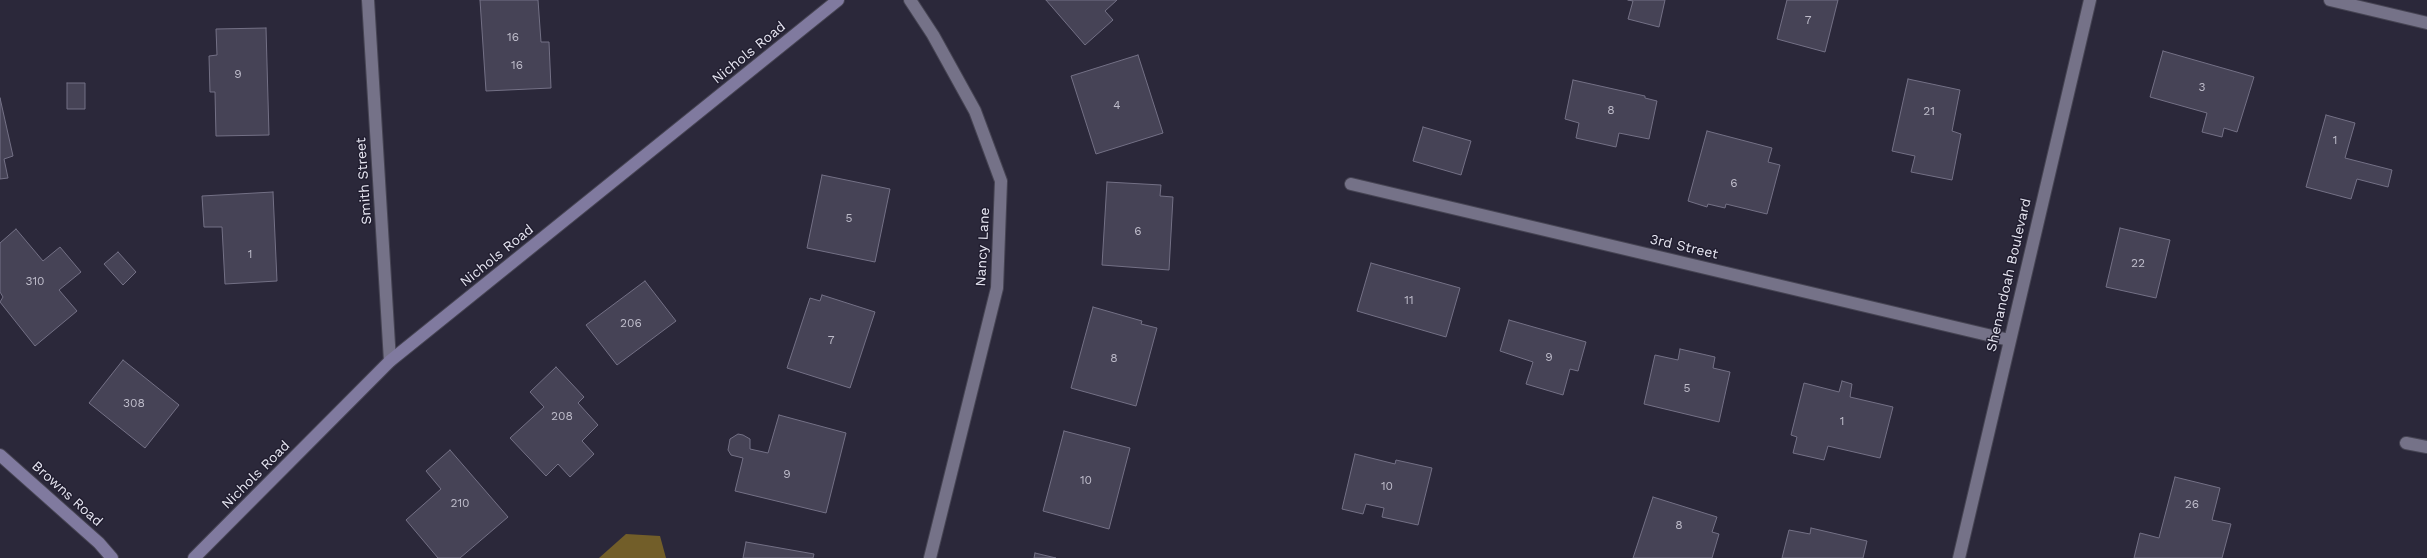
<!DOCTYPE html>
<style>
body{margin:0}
canvas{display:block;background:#2b283a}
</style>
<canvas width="2427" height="558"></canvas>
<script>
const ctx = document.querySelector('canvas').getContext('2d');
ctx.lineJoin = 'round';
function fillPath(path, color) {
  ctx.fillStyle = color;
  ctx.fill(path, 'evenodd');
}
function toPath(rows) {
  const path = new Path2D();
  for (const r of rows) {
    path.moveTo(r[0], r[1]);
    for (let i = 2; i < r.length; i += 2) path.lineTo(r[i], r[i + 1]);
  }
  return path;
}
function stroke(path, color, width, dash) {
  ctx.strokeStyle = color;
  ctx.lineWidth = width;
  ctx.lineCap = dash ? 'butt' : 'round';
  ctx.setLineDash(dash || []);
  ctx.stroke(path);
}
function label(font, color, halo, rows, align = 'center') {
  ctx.font = font + ' "Work Sans",sans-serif';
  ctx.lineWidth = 3;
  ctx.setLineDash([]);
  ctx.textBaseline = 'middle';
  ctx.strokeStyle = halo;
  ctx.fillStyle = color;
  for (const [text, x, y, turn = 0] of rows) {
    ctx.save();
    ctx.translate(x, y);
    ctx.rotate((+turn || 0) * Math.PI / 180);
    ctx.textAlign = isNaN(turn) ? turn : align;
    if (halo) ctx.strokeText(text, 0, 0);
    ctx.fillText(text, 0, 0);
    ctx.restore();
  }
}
fillPath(toPath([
 [626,534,660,536,666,558,599,558]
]), '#725e29');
const building = toPath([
 [480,0,538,0,541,42,549,42,551,88,486,91,480,0],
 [1046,0,1117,0,1105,11,1113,20,1085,45,1046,0],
 [1628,0,1665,0,1659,27,1628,19,1633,1,1628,0],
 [1787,0,1838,0,1825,52,1777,39,1787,0],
 [266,28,269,135,216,136,215,92,210,92,209,56,217,55,216,29,266,28],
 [2163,51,2254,77,2237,132,2224,128,2222,137,2202,132,2207,113,2150,97,2163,51],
 [1138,55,1163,133,1096,154,1071,76,1138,55],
 [1908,79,1960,90,1952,131,1961,134,1952,180,1911,172,1915,156,1892,151,1908,79],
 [1573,80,1645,96,1645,98,1657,101,1649,139,1619,133,1616,147,1576,138,1579,123,1565,119,1573,80],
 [67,83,85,83,85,109,67,109,67,83],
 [0,98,13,156,4,159,8,178,0,179,0,98],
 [2326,115,2355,123,2345,158,2392,170,2388,187,2357,179,2351,199,2306,187,2326,115],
 [1423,127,1471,141,1461,175,1413,161,1423,127],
 [1707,131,1772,148,1768,162,1780,165,1767,214,1726,204,1725,208,1708,204,1707,207,1688,201,1707,131],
 [822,175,890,189,875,262,807,248,822,175],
 [1107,182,1161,185,1160,196,1173,197,1169,270,1102,265,1107,182],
 [273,192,277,281,225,284,222,227,204,227,202,196,273,192],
 [2120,228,2170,240,2156,298,2106,287,2120,228],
 [16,229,43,261,60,247,81,272,59,290,77,311,35,346,0,302,3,297,0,292,0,243,16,229],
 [118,252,136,272,123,285,104,264,118,252],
 [1371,263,1460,288,1446,337,1357,311,1371,263],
 [645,281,676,321,617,365,586,325,645,281],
 [822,295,875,312,850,388,787,368,810,298,820,301,822,295],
 [1093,307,1142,321,1141,324,1157,328,1136,406,1071,388,1093,307],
 [1509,320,1586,342,1578,371,1570,369,1563,395,1526,384,1533,362,1500,351,1509,320],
 [1680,349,1715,357,1713,368,1730,372,1719,422,1644,404,1655,355,1678,360,1680,349],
 [123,360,179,405,145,448,89,403,123,360],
 [556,367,584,397,578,403,598,425,582,441,594,454,570,477,558,464,546,476,510,438,544,407,530,392,556,367],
 [1842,381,1852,384,1850,397,1893,407,1880,458,1828,446,1824,460,1793,453,1797,437,1791,435,1804,383,1839,392,1842,381],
 [779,415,846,433,826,513,735,491,743,458,731,455,728,450,730,439,738,434,743,435,750,439,750,449,768,453,779,415],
 [1064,431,1130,448,1109,529,1043,511,1064,431],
 [450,450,508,517,460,558,438,558,406,520,441,489,426,471,450,450],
 [1355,454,1395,464,1396,460,1432,468,1418,525,1382,517,1384,508,1366,504,1363,514,1342,509,1355,454],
 [2175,477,2220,488,2212,520,2231,524,2222,558,2134,558,2140,533,2159,538,2175,477],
 [1653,497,1717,517,1712,532,1719,534,1712,558,1633,558,1653,497],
 [1811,528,1867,541,1863,558,1782,558,1789,530,1810,534,1811,528],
 [746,542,814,554,813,558,743,558,746,542],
 [1035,553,1056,558,1034,558,1035,553]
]);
fillPath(building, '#464356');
stroke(building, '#737085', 1);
const street = toPath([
 [368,0,390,361],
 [910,0,933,35,975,111,1001,181,997,288,930,558],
 [2330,0,2427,23],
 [1351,184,2009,340],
 [2406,443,2427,447],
 [1959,558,2090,0]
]);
const secondary = toPath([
 [0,455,99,543,112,558],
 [194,558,390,361,838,0]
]);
stroke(street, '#464453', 14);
stroke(secondary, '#464453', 14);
stroke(street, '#757288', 12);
stroke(secondary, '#807a9f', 12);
label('12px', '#bebcca', null, [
 ["7",1808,20],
 ["16",513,37],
 ["16",517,65],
 ["9",238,74],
 ["3",2202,87],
 ["4",1117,105],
 ["8",1611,110],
 ["21",1929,111],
 ["1",2335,140],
 ["6",1734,183],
 ["5",849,218],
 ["6",1138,231],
 ["1",250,254],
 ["22",2138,263],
 ["310",35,281],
 ["11",1409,300],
 ["206",631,323],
 ["7",831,340],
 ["9",1549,357],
 ["8",1114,358],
 ["5",1687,388],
 ["308",134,403],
 ["208",562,416],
 ["1",1842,421],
 ["9",787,474],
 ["10",1086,480],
 ["10",1387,486],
 ["210",460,503],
 ["26",2192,504],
 ["8",1679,525]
]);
label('14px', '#e6e5f1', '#211e30', [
 ["Nichols Road",749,53,-39],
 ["Smith Street",364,181,-94],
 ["Nancy Lane",983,247,-87],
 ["3rd Street",1684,247,13],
 ["Nichols Road",497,256,-39],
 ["Shenandoah Boulevard",2009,275,-77],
 ["Nichols Road",256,475,-45],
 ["Browns Road",67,494,42]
]);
</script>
